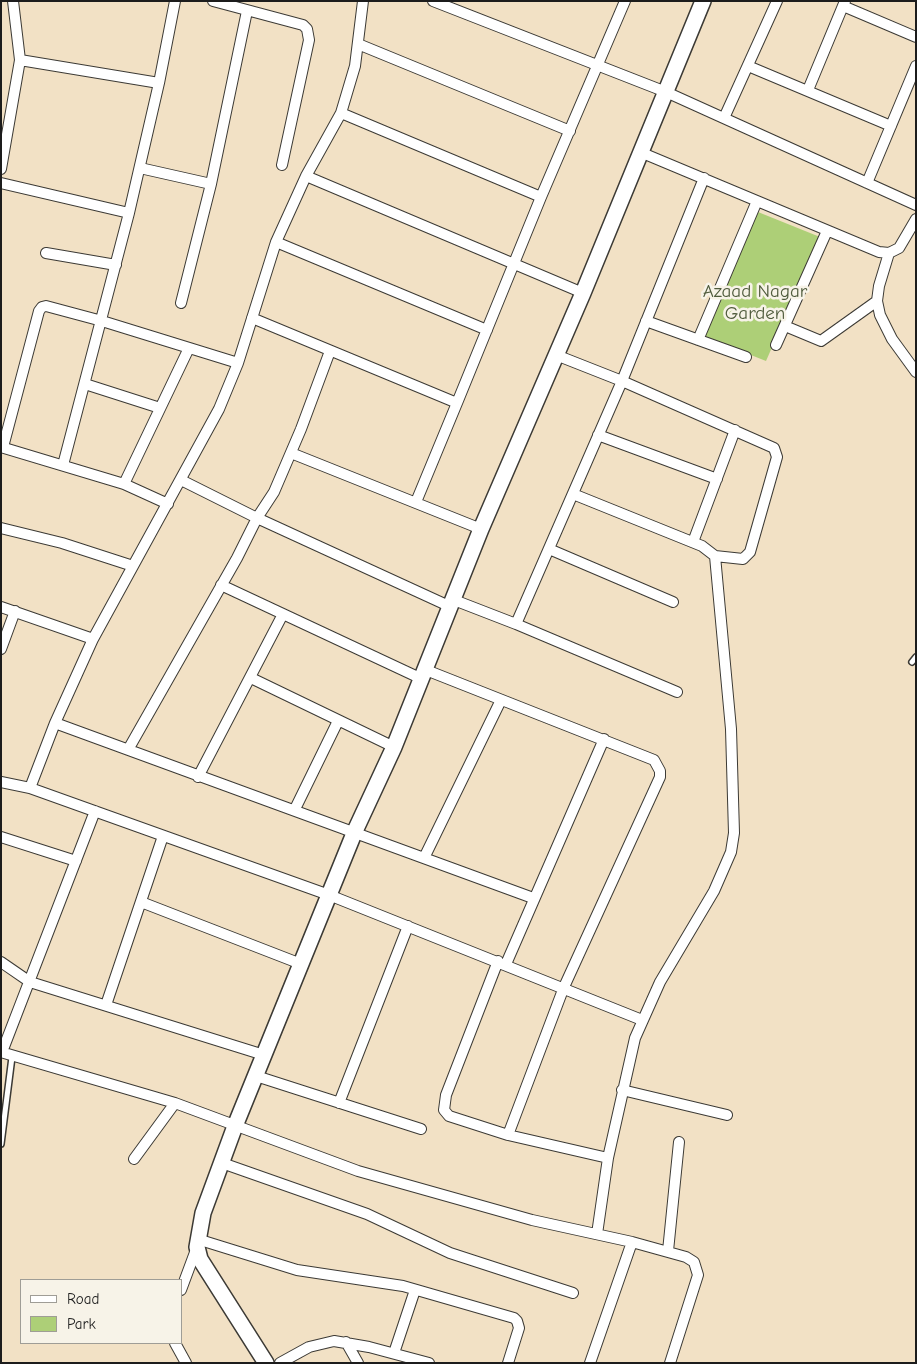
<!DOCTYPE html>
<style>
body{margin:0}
#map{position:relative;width:917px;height:1364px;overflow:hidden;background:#f2e1c5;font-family:"Comic Neue",sans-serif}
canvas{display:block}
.frame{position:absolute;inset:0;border:2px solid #1c1c1c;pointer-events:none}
.legend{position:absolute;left:20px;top:1279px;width:162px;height:65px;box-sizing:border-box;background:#f7f3e8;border:1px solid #9f9d96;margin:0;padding:6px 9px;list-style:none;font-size:15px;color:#1c1c1c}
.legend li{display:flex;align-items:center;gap:10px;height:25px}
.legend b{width:25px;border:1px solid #9f9d96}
</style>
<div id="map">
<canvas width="917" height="1364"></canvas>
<div class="frame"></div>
<ul class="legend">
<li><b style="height:6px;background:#fff"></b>Road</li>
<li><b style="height:14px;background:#adcf77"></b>Park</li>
</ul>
</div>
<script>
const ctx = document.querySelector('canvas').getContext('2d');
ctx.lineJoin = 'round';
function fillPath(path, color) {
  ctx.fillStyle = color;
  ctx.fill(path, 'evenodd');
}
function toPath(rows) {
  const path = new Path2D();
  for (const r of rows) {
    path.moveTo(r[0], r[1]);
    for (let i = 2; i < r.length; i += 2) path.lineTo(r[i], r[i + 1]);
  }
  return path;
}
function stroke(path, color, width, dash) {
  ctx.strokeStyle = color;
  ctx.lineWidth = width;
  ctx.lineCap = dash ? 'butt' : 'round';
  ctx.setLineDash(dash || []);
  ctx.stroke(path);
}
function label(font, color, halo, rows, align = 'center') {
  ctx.font = font + ' "Comic Neue",sans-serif';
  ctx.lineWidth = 5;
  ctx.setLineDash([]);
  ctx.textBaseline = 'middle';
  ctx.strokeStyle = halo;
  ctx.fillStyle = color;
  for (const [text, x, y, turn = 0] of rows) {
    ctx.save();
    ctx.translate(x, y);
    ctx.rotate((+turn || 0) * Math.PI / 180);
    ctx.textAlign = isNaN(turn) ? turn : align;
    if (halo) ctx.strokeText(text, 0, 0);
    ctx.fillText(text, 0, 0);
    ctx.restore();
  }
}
fillPath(toPath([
 [758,212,820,237,766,361,703,336]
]), '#adcf77');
const lane = toPath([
 [912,662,916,657],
 [1,1144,12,1057]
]);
const street = toPath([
 [213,1,303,25,307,29,309,40,282,165],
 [433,1,666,92,916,205],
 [843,6,916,37],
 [358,44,570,131],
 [20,60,159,83],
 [748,66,891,126],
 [808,90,845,1],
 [341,113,541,197],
 [724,118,777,1],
 [640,152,879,252,889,253,899,248,916,219],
 [140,168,211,184],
 [1,169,20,60,13,1],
 [306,176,583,293],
 [1,183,129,213],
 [867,183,916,66],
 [276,242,487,330],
 [46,253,116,265],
 [889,253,879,286,877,301,880,315,892,339,916,372],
 [181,303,211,184,247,11],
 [252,318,457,403,541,197,625,1],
 [646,321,746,357],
 [785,326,821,341,877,301],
 [698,340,757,201],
 [776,345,827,231],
 [556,355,622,381,774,448,777,457,750,552,743,559,715,556],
 [85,384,160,408],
 [598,435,717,479],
 [1,447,124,484,168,504],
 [3,447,39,311,42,307,46,306,102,321,238,363],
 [291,453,481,529],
 [63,465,129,213,159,83,175,1],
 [181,480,257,518,451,607],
 [124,484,189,348],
 [573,494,702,546,715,556,731,729,734,833,731,852,714,891,660,982,635,1038,608,1158,597,1234],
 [416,502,457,403],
 [1,528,62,543,133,566],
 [693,542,735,430],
 [549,549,673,602],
 [221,585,422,679],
 [454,600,516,624,622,381,704,178],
 [1,607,93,639],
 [516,624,677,692],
 [1,649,15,611],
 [426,670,654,760,660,771,660,777,564,987,508,1135],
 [251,678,394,747],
 [55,723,533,898],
 [129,748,237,558,257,518,274,492,301,429,330,351],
 [198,777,283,614],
 [1,782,30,788,329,895,642,1020],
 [30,788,55,723,93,639,219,409,238,363,276,242,306,176,341,113,355,66,363,1],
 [295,809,338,721],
 [1,837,76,861],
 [424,858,501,700],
 [141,902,301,964],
 [498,961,446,1095,444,1110,449,1116,508,1135,608,1158],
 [1,962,30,982,264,1055],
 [506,964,604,739],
 [106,1005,163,836],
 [1,1052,175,1103,358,1171,532,1220,632,1242,686,1257,694,1262,698,1275,670,1363],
 [2,1052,95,811],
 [256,1076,421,1129],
 [622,1090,727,1115],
 [339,1103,408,926],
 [134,1159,175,1103],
 [222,1163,367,1214,450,1253,573,1293],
 [197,1239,297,1270,403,1286,514,1318,517,1321,519,1328,508,1363],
 [668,1251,679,1142],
 [181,1290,197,1247],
 [346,1342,358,1363],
 [175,1343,186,1363],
 [394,1353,415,1290],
 [280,1363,309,1347,334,1341,369,1347,429,1363],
 [590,1363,632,1242]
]);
const secondary = toPath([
 [266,1363,200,1259,197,1247,203,1213,235,1126,355,831,394,747,481,529,583,293,703,1]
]);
stroke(lane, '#3c3a35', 8);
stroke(street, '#3c3a35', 12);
stroke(secondary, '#3c3a35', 18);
stroke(lane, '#fff', 5);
stroke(street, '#fff', 10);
stroke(secondary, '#fff', 15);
label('19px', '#4f5b3c', '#f7f3e8', [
 ["Azaad Nagar",755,292],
 ["Garden",755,314]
]);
</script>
